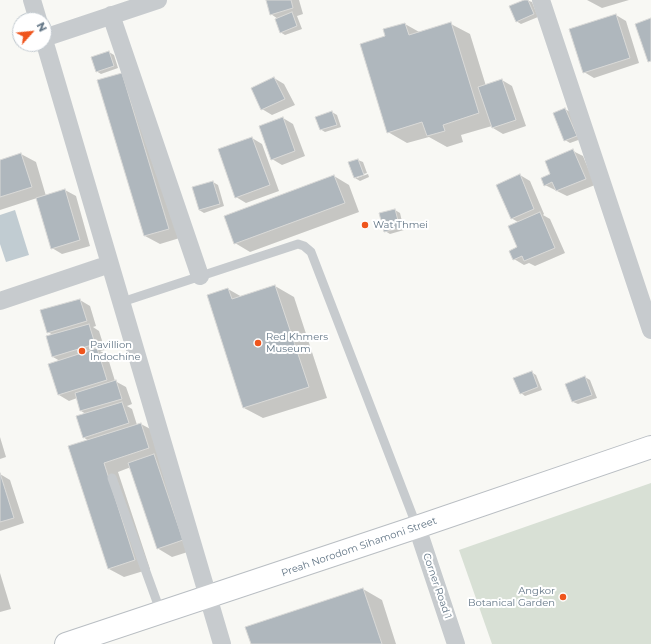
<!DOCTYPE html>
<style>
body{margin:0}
#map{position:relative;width:651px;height:644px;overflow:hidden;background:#f8f8f4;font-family:Montserrat,sans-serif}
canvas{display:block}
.north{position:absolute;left:12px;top:12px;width:40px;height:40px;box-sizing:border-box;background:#fff;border:1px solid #c1c9cf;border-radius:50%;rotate:63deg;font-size:11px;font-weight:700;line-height:16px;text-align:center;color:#647787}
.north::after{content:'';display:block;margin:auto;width:14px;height:18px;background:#ef551d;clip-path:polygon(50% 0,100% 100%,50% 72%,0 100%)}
</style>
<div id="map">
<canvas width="651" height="644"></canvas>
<div class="north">N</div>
</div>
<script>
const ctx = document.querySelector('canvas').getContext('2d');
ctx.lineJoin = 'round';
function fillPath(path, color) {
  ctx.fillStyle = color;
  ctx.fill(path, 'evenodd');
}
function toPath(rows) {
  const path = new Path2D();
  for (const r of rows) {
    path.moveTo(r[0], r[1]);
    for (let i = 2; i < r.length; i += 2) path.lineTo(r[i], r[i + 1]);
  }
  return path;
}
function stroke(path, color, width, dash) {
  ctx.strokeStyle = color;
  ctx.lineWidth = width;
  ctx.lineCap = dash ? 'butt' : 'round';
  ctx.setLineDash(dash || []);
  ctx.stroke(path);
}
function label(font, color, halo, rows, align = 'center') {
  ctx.font = font + ' Montserrat,sans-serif';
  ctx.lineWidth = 4;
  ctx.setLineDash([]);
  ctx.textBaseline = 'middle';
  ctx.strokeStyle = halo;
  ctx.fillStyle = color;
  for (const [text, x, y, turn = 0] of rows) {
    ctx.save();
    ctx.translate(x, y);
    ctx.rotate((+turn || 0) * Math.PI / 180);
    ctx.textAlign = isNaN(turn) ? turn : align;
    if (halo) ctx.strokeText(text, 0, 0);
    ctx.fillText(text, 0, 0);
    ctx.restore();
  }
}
fillPath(toPath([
 [651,483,651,644,492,644,459,550]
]), '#d8e0d5');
fillPath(toPath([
 [15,210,29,255,6,262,0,244,0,215]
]), '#c1ccd2');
fillPath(toPath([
 [267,0,299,0,303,14,297,16,302,29,285,35,280,32,278,19,271,14],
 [526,0,532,2,538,17,521,24,516,21],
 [587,0,629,0,602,8],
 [616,15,626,21,639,63,594,78,584,72],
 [405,24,421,33,451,24,470,34,486,86,502,80,512,86,526,126,503,134,493,128,492,126,461,135,463,142,447,147,429,137,407,143,388,132,386,37],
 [109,52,114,55,118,68,101,74,96,71],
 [274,78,284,84,295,105,272,115,262,109],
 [98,81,136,83,183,237,160,244,145,236],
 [565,109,570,112,581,139,570,143,565,140],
 [332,112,337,115,341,127,325,132,320,129],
 [283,118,293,124,305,156,282,165,272,159],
 [252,138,262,144,279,191,246,203,236,197],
 [573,151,583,156,595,185,567,196,545,185,552,175],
 [21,154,36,162,46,196,65,190,76,196,90,246,62,254,52,248,37,198,0,210,0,161],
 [358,160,363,162,367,173,357,176,357,178,368,174,369,177,360,181,355,178,350,163],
 [520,175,530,181,544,214,543,215,550,219,565,253,535,266,529,263,524,265,514,259,519,248,518,222,511,218],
 [334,176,349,185,359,212,250,252,235,243],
 [213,182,218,185,224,206,204,213,199,210],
 [395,210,400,213,404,230,390,234,385,231],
 [275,286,294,297,327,398,263,418,244,408,228,289,242,297],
 [80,300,90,306,96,326,93,327,99,331,105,350,100,351,107,355,115,381,126,387,132,404,127,406,132,409,137,425,141,424,156,432,197,549,172,557,157,548,131,467,118,472,150,569,124,577,109,569,89,441,83,437,86,414,81,411,77,398,69,401,59,395,60,361,53,357,53,335,48,332],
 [531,372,536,375,542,390,525,396,521,393],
 [585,377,590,380,597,398,578,404,573,402],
 [0,437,6,457,0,459],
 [0,474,10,480,24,523,0,531],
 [0,573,11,609,0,612],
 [363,589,382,600,396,644,252,644]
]), '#0003');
const building = toPath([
 [266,0,291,0,293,8,270,15,266,0],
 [524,0,528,0,534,14,516,22,509,6,524,0],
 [292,12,297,26,280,33,275,19,292,12],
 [616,14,630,58,583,73,569,29,616,14],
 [651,18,651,61,648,62,635,24,651,18],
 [451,22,479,113,443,125,445,131,427,136,422,122,387,133,360,44,385,36,383,29,405,23,409,35,451,22],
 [109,51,114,66,96,72,91,57,109,51],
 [122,73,169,229,144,236,97,80,122,73],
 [274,77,285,99,261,110,251,88,274,77],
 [502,79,516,120,492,128,478,87,502,79],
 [565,108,577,136,564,141,553,113,565,108],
 [332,111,337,125,320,130,315,117,332,111],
 [283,117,295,151,271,160,259,126,283,117],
 [252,137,270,185,235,198,218,149,252,137],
 [573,149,586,179,556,191,552,182,544,186,541,178,550,174,545,161,573,149],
 [21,153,32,187,0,197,0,160,21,153],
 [358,159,364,175,354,178,348,162,358,159],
 [520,174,534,209,511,219,496,185,520,174],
 [334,175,345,203,234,244,224,216,334,175],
 [213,181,220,204,199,210,192,187,213,181],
 [65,189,80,240,51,249,36,198,65,189],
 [395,209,400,228,384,232,379,213,395,209],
 [540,212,555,248,524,261,522,256,513,260,509,251,517,247,508,226,540,212],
 [275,285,309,387,243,408,207,295,228,288,232,299,275,285],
 [80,299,87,321,47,333,40,310,80,299],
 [89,324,95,344,52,357,46,336,89,324],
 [97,348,107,380,58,395,48,364,97,348],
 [532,371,538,387,520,394,513,378,532,371],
 [585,376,592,395,572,402,565,384,585,376],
 [116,380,122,399,80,411,75,393,116,380],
 [122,402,129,423,83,438,76,416,122,402],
 [141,423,149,448,104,463,135,560,108,569,68,446,141,423],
 [154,454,183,540,157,549,128,463,154,454],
 [0,473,14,518,0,522,0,473],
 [363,588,382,644,251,644,245,627,363,588]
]);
fillPath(building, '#afb7bd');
stroke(building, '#d9d9d7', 1);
const secondary = toPath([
 [66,644,417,527,651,447]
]);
stroke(secondary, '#b9bec3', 24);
stroke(toPath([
 [122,302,298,244,304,246,311,252,417,527],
 [112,478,161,613]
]), '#c7cbce', 9);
stroke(toPath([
 [32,0,38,20],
 [541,0,651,330],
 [111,15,200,276],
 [44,38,158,0],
 [44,40,222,644],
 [0,301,110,264],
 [417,527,456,644]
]), '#c7cbce', 18);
stroke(secondary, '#fff', 22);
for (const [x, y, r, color] of [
 [365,225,4,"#ef551d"],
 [258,343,4,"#ef551d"],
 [82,351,4,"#ef551d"],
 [563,597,4,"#ef551d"]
]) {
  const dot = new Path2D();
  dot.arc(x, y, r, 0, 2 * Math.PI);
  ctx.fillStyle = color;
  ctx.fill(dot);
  stroke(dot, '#fff', 1.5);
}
label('10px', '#647787', '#fff', [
 ["Wat Thmei",373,225],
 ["Red Khmers",266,337],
 ["Museum",266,349],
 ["Pavillion",90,345],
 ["Indochine",90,357],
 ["Angkor",555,591,"right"],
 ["Botanical Garden",555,603,"right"]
], 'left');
label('10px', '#647787', '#fff', [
 ["Preah Norodom Sihamoni Street",359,547,-19],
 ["Corner Road 1",437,586,71]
]);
</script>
